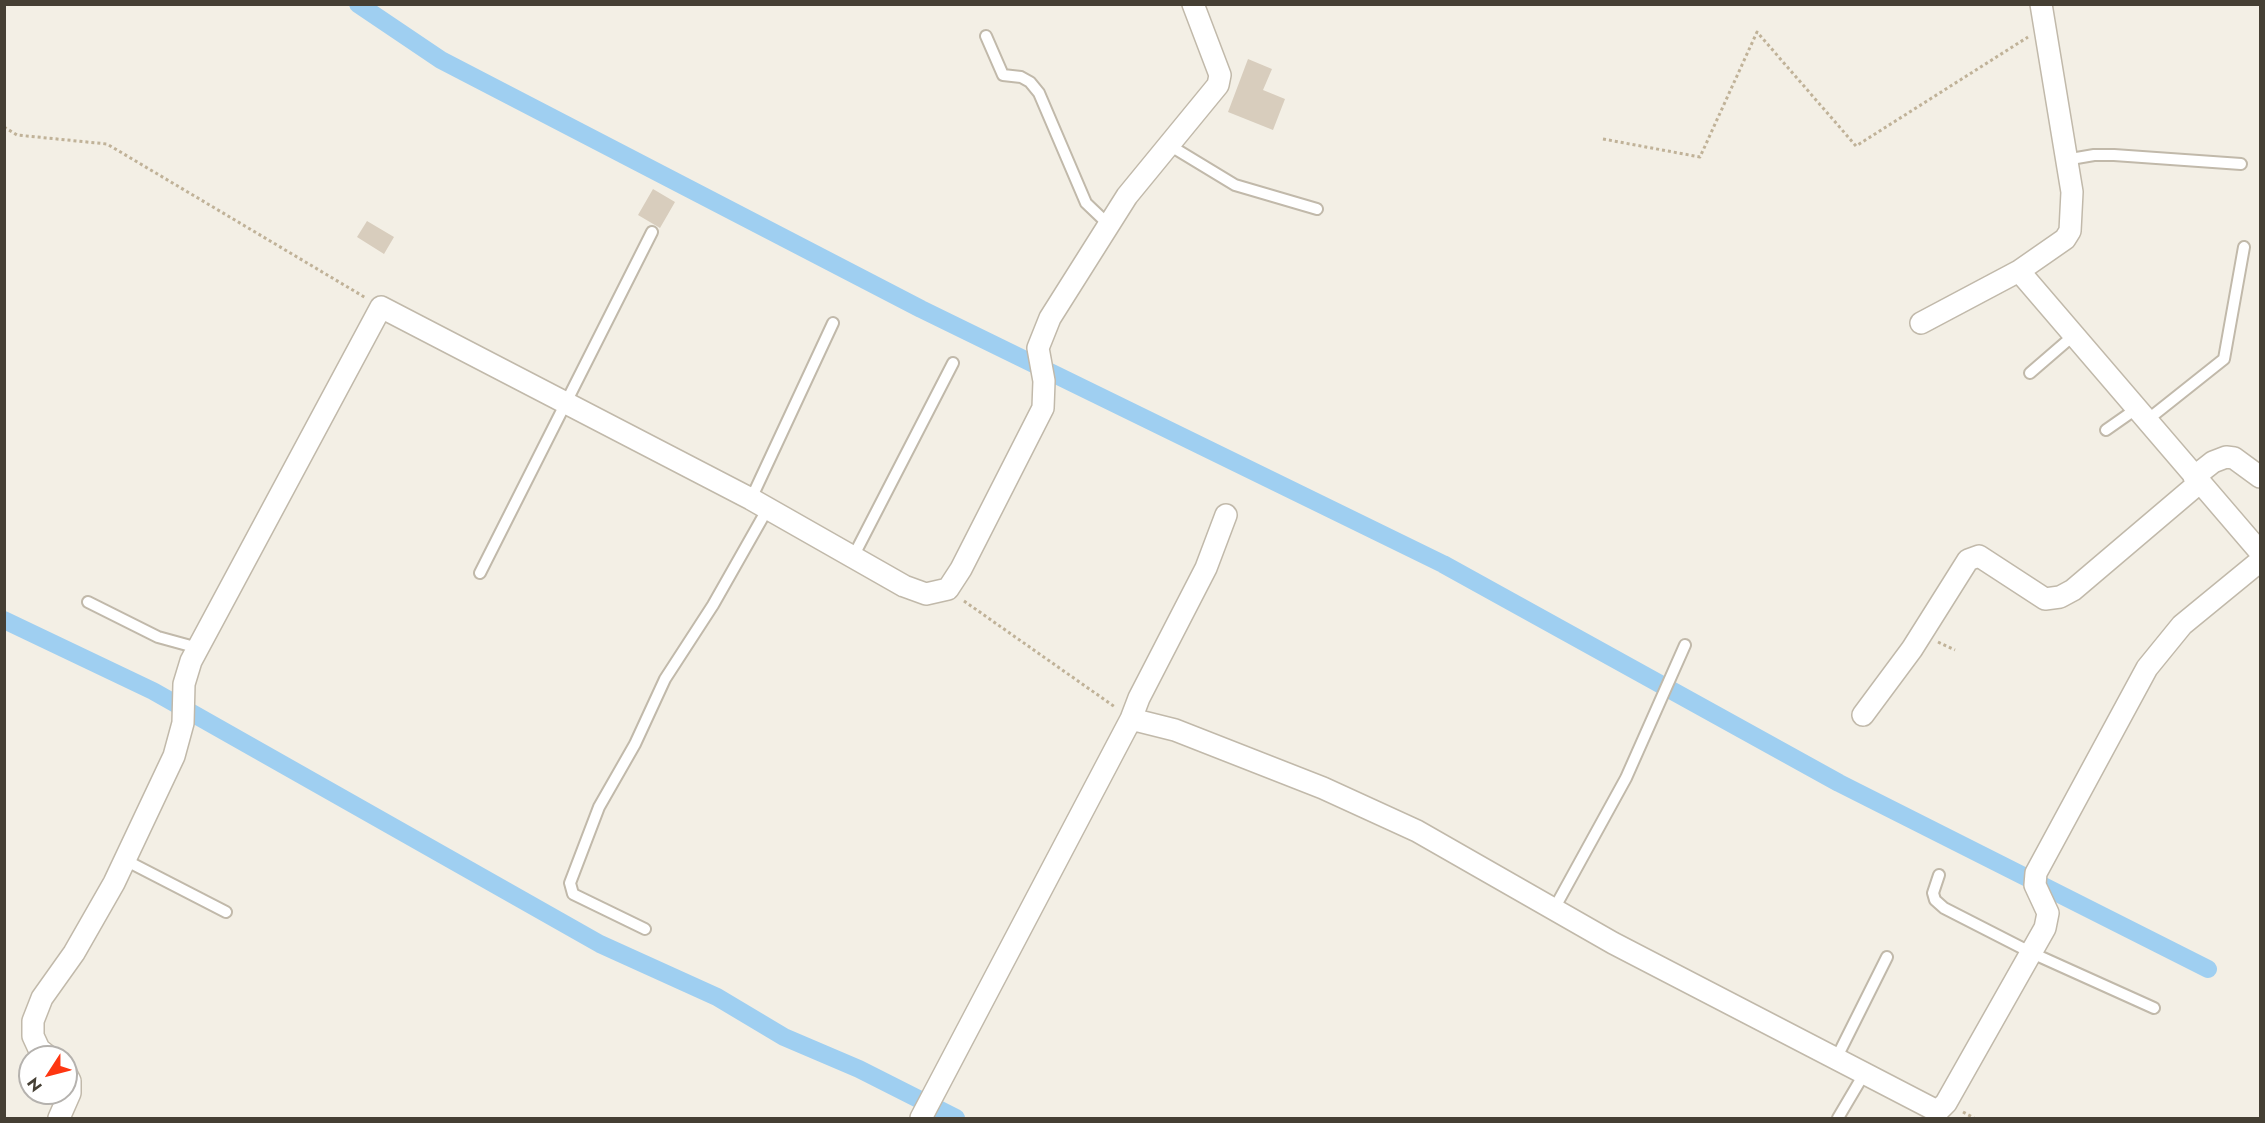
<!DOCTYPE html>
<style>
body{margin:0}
#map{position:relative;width:2265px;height:1123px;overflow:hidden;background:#f3efe5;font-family:Jost,sans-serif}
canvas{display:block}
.frame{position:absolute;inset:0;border:6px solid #453f34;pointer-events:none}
.north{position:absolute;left:18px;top:1045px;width:60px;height:60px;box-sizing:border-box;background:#fff;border:2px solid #b5b2ae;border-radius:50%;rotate:234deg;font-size:16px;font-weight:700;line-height:24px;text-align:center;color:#453f34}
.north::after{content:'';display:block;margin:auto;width:21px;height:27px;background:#fe3611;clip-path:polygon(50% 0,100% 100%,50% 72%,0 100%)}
</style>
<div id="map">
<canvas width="2265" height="1123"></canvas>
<div class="frame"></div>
<div class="north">N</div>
</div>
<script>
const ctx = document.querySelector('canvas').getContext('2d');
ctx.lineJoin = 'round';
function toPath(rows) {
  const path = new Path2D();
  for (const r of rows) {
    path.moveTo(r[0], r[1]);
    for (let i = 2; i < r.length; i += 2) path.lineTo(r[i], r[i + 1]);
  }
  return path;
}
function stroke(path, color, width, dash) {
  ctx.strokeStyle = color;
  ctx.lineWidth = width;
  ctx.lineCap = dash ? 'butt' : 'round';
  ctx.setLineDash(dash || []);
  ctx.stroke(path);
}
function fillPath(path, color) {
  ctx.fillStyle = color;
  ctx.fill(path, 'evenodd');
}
stroke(toPath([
 [358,4,441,60,921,309,1443,564,1839,783,2208,969],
 [4,620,153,691,600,944,717,997,784,1037,859,1069,956,1118]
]), '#9fcff1', 18);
fillPath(toPath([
 [1248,59,1272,69,1263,90,1285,99,1273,130,1228,112],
 [653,189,675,202,660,228,638,215],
 [367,221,394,237,384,254,357,237]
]), '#d8cdbd');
const service = toPath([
 [986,36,1003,75,1021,77,1030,82,1039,93,1086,203,1108,224],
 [1169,145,1235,185,1317,209],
 [2065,160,2094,155,2114,155,2241,164],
 [2030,373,2074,335],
 [2146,421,2224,359,2244,247],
 [2106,430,2136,409],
 [751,499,833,323],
 [853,557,953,363],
 [480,573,652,232],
 [88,602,158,637,198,648],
 [125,860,226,912],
 [1939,875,1933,893,1935,900,1944,908,2032,953,2154,1008],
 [1554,909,1626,778,1685,645],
 [645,929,573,894,570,883,599,807,635,744,665,679,713,605,768,508],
 [1836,1059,1887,957],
 [1838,1118,1864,1074]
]);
const minor = toPath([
 [2019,271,2260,552],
 [1921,323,2019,271,2065,239,2070,231,2072,192,2041,4],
 [2194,477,2213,462,2226,457,2234,458,2260,477],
 [1863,715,1912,649,1968,560,1979,556,2045,599,2060,597,2073,590,2199,483],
 [1131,719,1175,730,1323,788,1417,831,1613,943,1935,1110,1940,1109,1946,1103,2045,928,2048,913,2035,885,2036,873,2147,668,2182,625,2260,561],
 [49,1057,39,1049,33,1036,33,1021,42,998,74,953,114,883,174,756,183,723,184,684,191,661,381,307,751,499,904,586,926,594,948,589,961,569,1043,408,1044,381,1038,348,1050,318,1127,196,1218,85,1220,75,1193,4],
 [59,1118,70,1093,70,1081,66,1073],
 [921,1118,1131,719,1139,698,1206,568,1226,515]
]);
stroke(service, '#c1b9aa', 14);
stroke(minor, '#c1b9aa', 24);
stroke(toPath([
 [4,127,17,135,107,144,366,298],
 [1603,139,1700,157,1757,32,1856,146,2028,37],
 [964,601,1115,707],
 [1938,642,1955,650],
 [1963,1112,1974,1118]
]), '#c0b298', 3, [3, 3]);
stroke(service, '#fff', 10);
stroke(minor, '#fff', 21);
</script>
